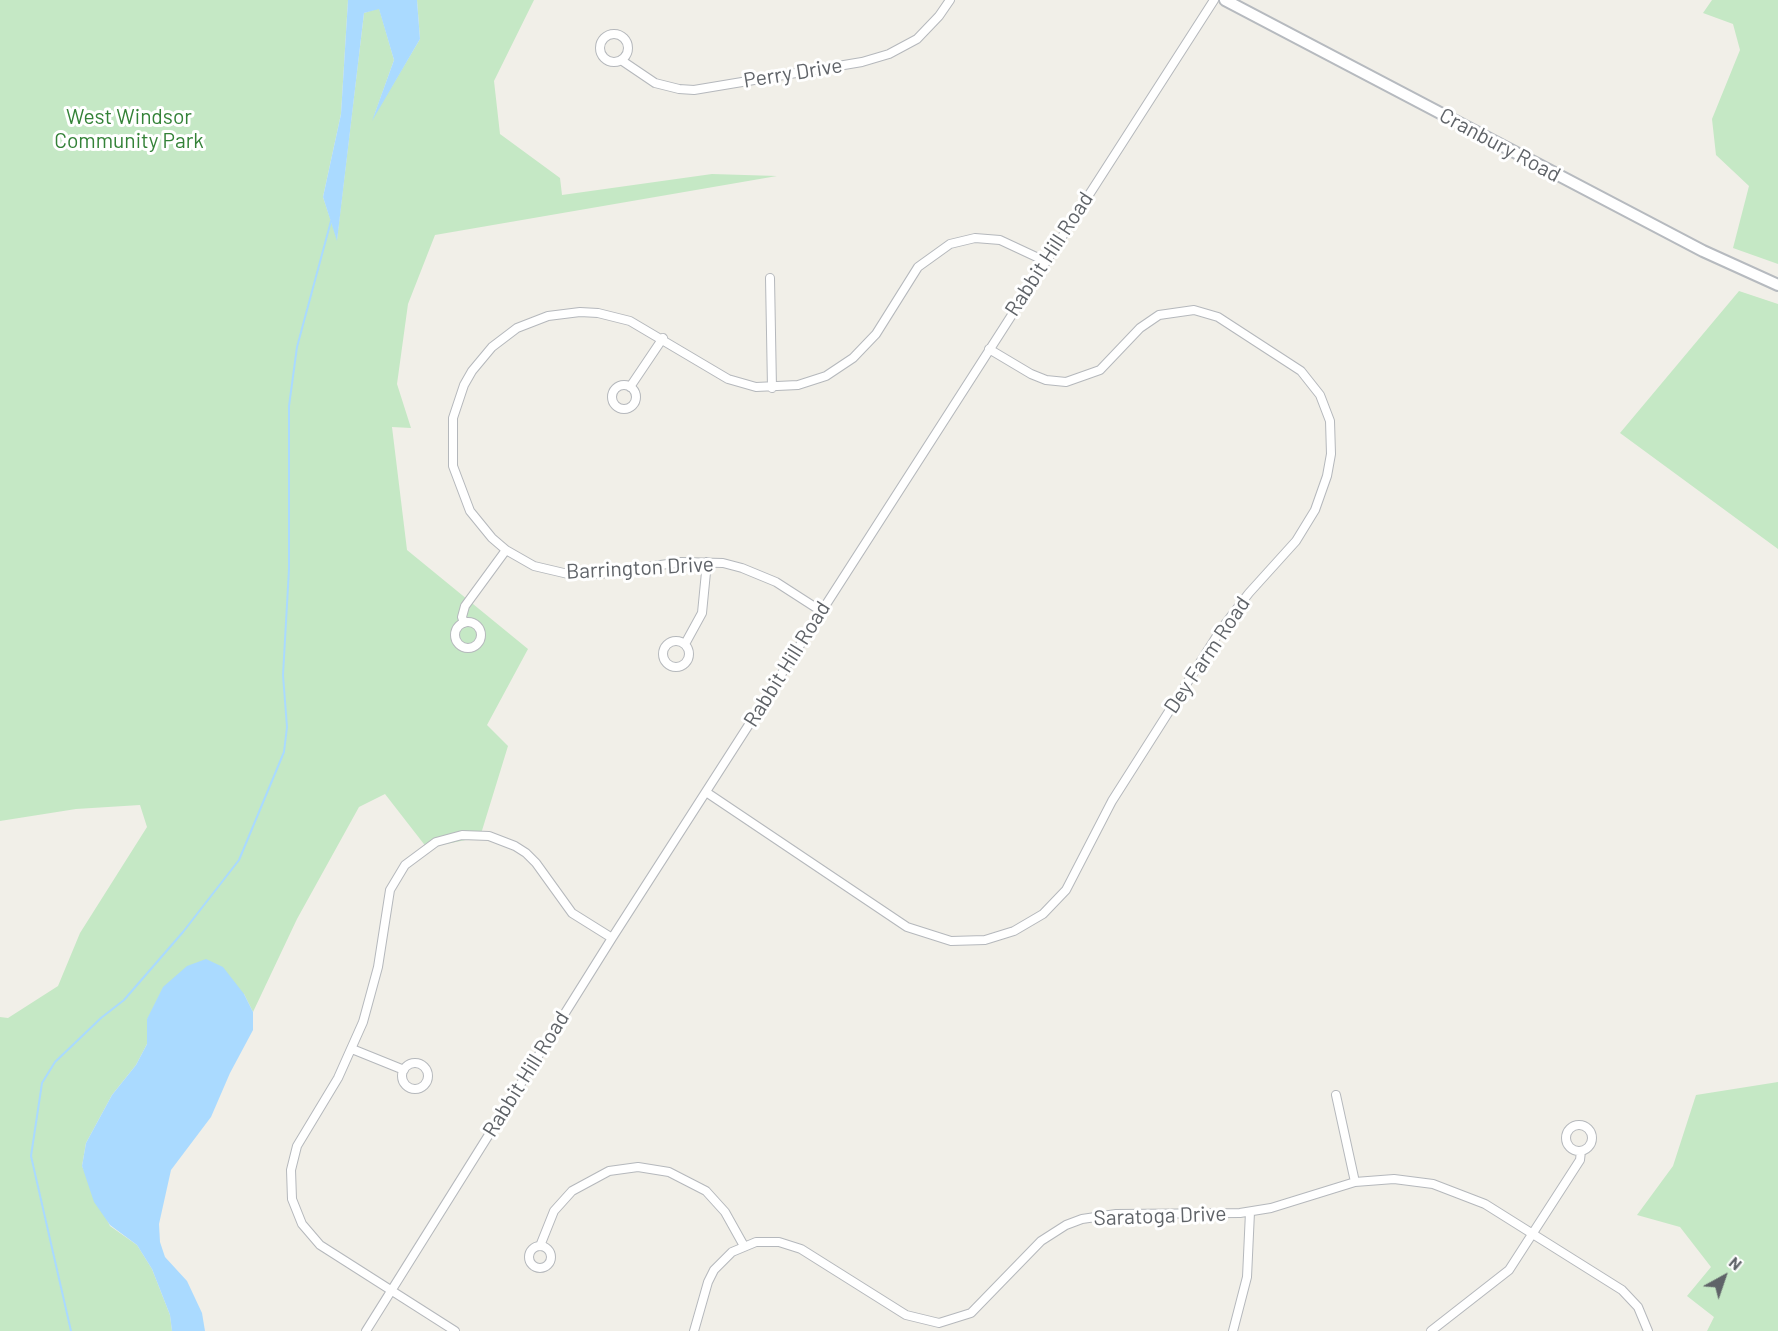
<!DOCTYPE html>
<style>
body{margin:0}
#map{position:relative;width:1778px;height:1331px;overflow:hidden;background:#f1efe8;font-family:Barlow,sans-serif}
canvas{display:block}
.north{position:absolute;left:1694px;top:1247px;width:60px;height:60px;-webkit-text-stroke:4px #fff;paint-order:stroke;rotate:40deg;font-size:16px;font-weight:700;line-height:24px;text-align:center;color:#5f6368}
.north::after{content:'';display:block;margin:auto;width:21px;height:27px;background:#5f6368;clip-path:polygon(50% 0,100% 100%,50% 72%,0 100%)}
</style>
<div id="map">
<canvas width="1778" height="1331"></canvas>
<div class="north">N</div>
</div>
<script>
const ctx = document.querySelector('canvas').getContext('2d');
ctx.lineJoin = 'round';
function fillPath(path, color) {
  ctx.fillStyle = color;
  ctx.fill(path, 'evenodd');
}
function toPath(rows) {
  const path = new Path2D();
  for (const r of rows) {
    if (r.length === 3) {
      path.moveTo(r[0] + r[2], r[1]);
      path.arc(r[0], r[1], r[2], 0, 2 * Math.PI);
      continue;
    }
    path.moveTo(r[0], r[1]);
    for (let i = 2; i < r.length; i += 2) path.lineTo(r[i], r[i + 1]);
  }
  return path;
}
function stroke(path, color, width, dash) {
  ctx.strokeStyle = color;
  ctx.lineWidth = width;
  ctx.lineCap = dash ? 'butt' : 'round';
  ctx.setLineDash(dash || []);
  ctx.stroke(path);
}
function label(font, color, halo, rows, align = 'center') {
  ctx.font = font + ' Barlow,sans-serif';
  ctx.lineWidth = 6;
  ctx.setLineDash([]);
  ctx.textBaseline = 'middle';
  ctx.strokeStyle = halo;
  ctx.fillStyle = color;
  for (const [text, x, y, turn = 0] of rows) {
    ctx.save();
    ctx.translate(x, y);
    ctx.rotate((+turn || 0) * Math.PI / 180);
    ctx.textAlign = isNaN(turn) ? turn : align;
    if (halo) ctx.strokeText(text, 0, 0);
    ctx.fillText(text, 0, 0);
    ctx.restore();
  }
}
fillPath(toPath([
 [0,0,348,0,341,114,323,197,337,239,364,13,379,8,394,60,374,116,420,39,417,0,534,0,494,81,500,134,560,178,562,195,712,174,777,176,435,235,408,304,397,384,411,428,392,427,407,550,528,649,487,725,508,746,480,837,427,848,385,794,359,807,297,919,253,1012,244,994,147,1019,147,1044,136,1065,112,1095,86,1143,82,1166,110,1226,137,1245,152,1269,170,1315,172,1331,0,1331,0,1017,8,1018,58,986,80,933,147,827,140,805,76,809,0,821],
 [1712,0,1778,0,1778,264,1733,248,1749,186,1716,155,1712,119,1740,50,1733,24,1703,13],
 [1739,291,1778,304,1778,549,1620,433],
 [1778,1082,1778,1331,1707,1331,1714,1317,1687,1296,1711,1267,1680,1227,1637,1215,1673,1166,1696,1095]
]), '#c5e8c5');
fillPath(toPath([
 [348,0,417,0,420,39,372,121,394,60,379,9,364,13,337,241,323,197,341,114],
 [206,959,223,967,244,994,253,1012,253,1030,230,1073,211,1117,171,1170,159,1224,160,1242,165,1257,187,1281,202,1313,205,1331,172,1331,170,1315,152,1269,137,1245,110,1225,94,1202,82,1166,86,1143,112,1095,136,1065,147,1044,147,1019,163,987,187,966]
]), '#aadaff');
stroke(toPath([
 [71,1331,31,1156,42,1083,55,1062,101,1018,124,1000,183,932,239,860,284,752,287,727,283,675,289,569,289,406,297,347,331,221]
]), '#aadaff', 2);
const street = toPath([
 [614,48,14],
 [621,60,655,83,679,89,694,90,862,62,889,54,917,39,939,16,950,0],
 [770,278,772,388],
 [624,397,12],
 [630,387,663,338],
 [821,611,776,582,742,568,723,563,681,562,600,574,568,574,534,566,506,550,492,538,470,511,453,466,453,418,464,385,472,371,492,347,517,328,548,316,580,312,598,313,630,321,728,379,756,387,798,385,826,376,853,358,876,334,918,267,950,244,975,238,1000,240,1045,261],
 [468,635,13],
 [464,623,462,617,465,606,506,550],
 [676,654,13],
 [685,644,702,613,707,562],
 [706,792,907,927,951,941,985,940,1014,931,1043,914,1066,890,1112,801,1222,628,1249,593,1296,541,1315,510,1327,476,1331,454,1330,421,1320,395,1301,371,1218,317,1194,310,1159,315,1140,328,1100,370,1066,382,1046,380,1031,374,989,349],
 [352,1049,404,1070],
 [415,1076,13],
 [1336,1095,1355,1182],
 [1579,1138,13],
 [540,1257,11],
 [540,1246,554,1211,572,1191,609,1171,638,1167,669,1172,706,1191,725,1212,744,1246],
 [366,1331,612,938,1214,0],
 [455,1331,320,1245,302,1224,292,1199,291,1170,297,1146,338,1078,363,1022,378,967,390,890,405,865,436,842,462,835,489,836,515,846,526,853,536,863,572,913,612,938],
 [694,1331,708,1282,714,1270,732,1252,756,1242,779,1242,801,1249,906,1315,939,1323,971,1313,1041,1241,1066,1225,1082,1219,1116,1214,1240,1213,1271,1208,1355,1182,1394,1179,1433,1184,1485,1204,1622,1290,1638,1307,1648,1331],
 [1233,1331,1247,1277,1250,1212],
 [1431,1331,1509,1270,1580,1160,1581,1151]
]);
const secondary = toPath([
 [1225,0,1703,251,1778,285]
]);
stroke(street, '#b5b8bc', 10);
stroke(secondary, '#b6babf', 14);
stroke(street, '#fff', 8);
stroke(secondary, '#fff', 10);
label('21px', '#5f6368', '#fff', [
 ["Perry Drive",793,73,-9],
 ["Cranbury Road",1500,145,28],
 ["Rabbit Hill Road",1049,254,-57],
 ["Barrington Drive",640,568,-3],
 ["Dey Farm Road",1207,655,-56],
 ["Rabbit Hill Road",787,664,-58],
 ["Rabbit Hill Road",526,1074,-58],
 ["Saratoga Drive",1160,1216,-2]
]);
label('21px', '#348238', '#fff', [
 ["West Windsor",129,117],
 ["Community Park",129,141]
]);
</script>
